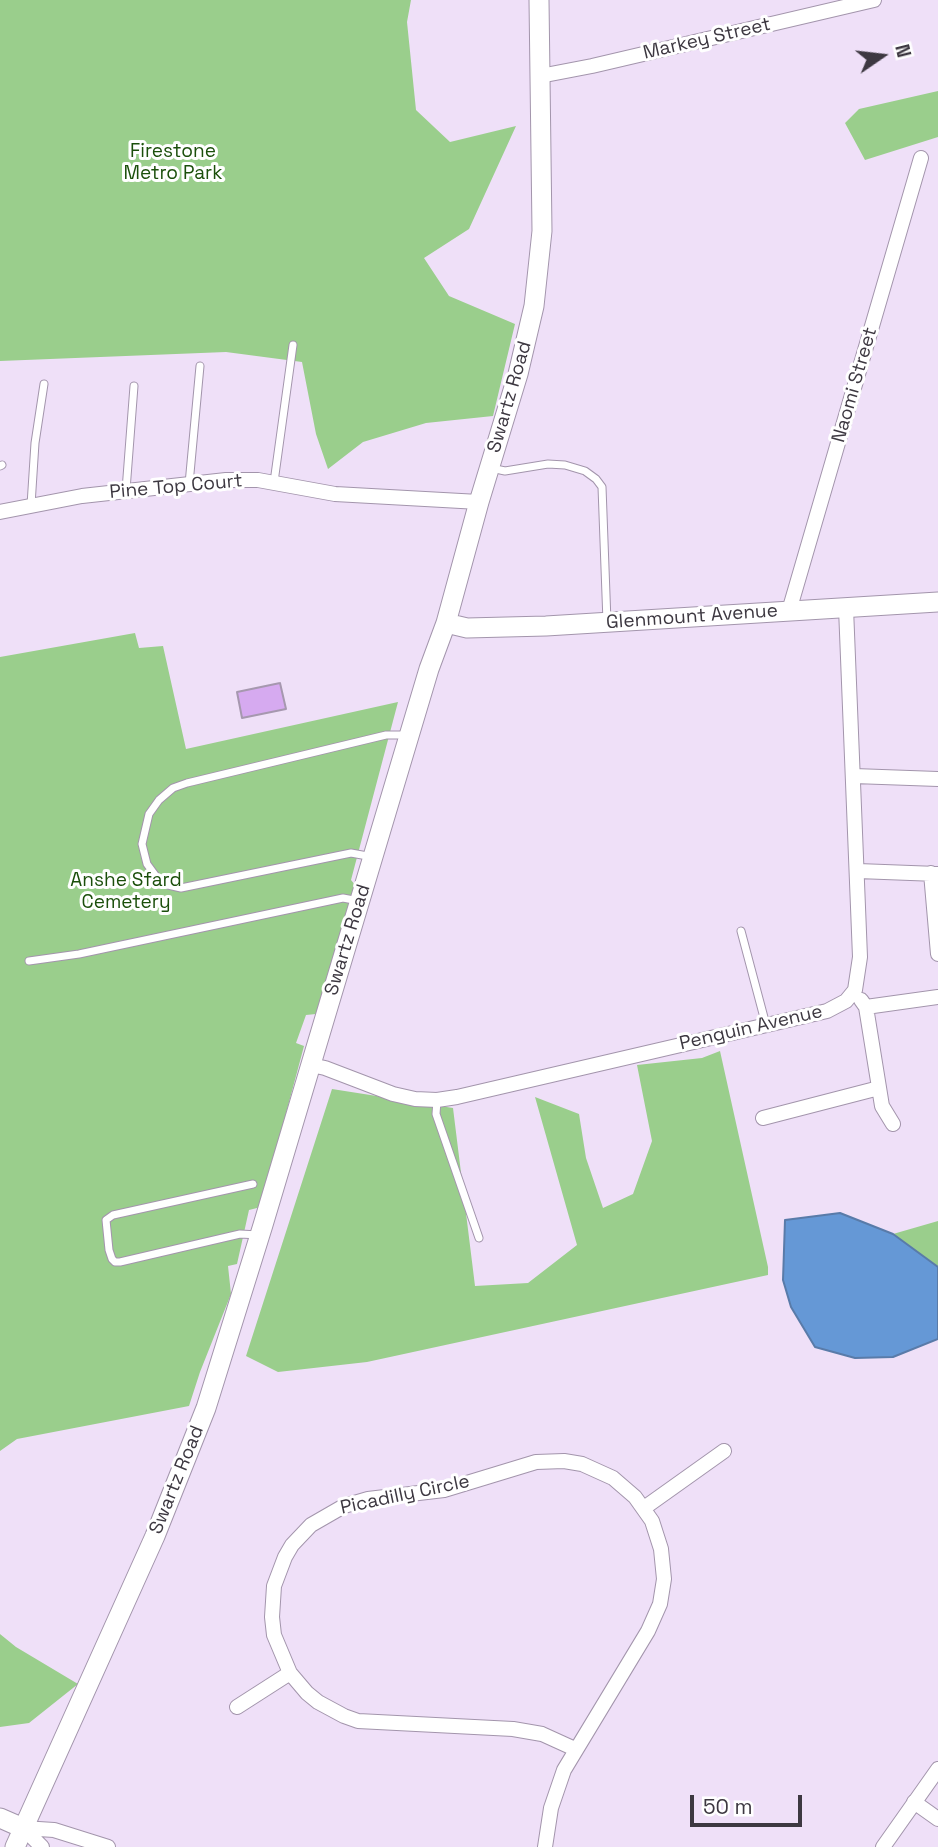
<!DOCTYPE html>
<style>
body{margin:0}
#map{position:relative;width:938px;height:1847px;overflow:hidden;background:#efe0f8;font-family:"Space Grotesk",sans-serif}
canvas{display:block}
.north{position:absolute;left:847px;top:21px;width:70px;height:70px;-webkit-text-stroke:5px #fff;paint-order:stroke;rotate:76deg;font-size:19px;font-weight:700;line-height:28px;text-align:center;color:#3d3841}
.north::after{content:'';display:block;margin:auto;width:24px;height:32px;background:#3d3841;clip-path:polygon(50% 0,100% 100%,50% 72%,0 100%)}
.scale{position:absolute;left:690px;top:1795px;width:112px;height:32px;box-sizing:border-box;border:4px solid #3d3841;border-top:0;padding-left:9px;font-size:21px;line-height:24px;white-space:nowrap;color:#3d3841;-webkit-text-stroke:5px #fff;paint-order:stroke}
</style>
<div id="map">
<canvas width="938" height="1847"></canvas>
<div class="north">N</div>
<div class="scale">50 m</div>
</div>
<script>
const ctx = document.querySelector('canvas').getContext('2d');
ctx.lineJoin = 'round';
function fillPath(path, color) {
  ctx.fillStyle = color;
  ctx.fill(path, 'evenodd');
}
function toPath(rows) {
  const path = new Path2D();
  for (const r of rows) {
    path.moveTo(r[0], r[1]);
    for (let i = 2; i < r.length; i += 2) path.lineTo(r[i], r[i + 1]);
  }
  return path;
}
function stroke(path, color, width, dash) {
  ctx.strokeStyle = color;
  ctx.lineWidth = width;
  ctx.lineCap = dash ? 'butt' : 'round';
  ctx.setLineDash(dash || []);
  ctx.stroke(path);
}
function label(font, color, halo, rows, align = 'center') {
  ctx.font = font + ' "Space Grotesk",sans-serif';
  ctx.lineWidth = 6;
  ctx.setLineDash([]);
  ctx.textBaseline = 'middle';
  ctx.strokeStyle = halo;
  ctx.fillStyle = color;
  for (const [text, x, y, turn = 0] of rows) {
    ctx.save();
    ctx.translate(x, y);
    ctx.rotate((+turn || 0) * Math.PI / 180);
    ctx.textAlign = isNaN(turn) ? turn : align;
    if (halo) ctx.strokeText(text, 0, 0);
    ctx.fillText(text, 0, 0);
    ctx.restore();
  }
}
fillPath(toPath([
 [0,0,411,0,407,22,416,110,450,142,516,126,469,229,424,258,449,296,515,324,493,416,426,423,363,442,328,469,316,434,302,362,226,352,0,361],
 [938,91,938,137,865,160,845,123,859,109],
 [135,633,139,648,163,646,186,749,398,702,351,880,356,886,316,1014,306,1015,296,1043,304,1046,261,1207,249,1210,237,1264,228,1266,231,1294,200,1372,189,1406,17,1439,0,1451,0,657],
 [720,1051,768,1267,768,1275,367,1362,278,1372,246,1356,332,1089,453,1108,475,1286,528,1283,577,1245,535,1097,579,1114,586,1158,603,1208,633,1194,652,1141,637,1065,702,1058],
 [938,1221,938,1267,893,1234],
 [0,1634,16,1647,78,1684,29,1723,0,1727]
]), '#9ace8c');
const water = toPath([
 [840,1213,893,1234,938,1267,938,1339,893,1357,855,1358,815,1347,791,1307,783,1280,785,1220,840,1213]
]);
fillPath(water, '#6598d6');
stroke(water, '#597ba9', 2);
const building = toPath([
 [280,683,286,709,242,718,237,692,280,683]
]);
fillPath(building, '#d6aaf0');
stroke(building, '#a698af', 2);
const lane = toPath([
 [0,466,2,465],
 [491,468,505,471,548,464,565,465,585,471,596,479,602,487,607,622],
 [274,482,293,345],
 [189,484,200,366],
 [126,490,134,386],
 [31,505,35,443,44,384],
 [373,857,351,853,181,888,168,885,158,879,147,864,142,844,149,814,159,800,173,788,187,783,386,735,406,735],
 [741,931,766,1025],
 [29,961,79,954,343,898,359,901],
 [437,1101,436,1114,479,1238],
 [253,1184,113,1215,106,1220,109,1250,112,1259,115,1262,120,1262,240,1234,259,1235]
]);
const street = toPath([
 [540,76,592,66,874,0],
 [0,512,82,496,226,480,258,480,335,494,479,502],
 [789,611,921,158],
 [854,776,938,779],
 [858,871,937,874],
 [931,873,938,954],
 [861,1000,866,1007,938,997],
 [866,1007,882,1106,893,1124],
 [311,1065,325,1068,393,1094,415,1099,437,1100,457,1097,827,1011,846,1001,855,990,860,957,846,608],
 [763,1118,879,1088],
 [644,1508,724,1451],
 [237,1707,290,1673],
 [914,1802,938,1819],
 [23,1828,54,1830,108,1847],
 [23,1828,42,1847],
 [545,1847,551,1808,564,1770,648,1631,660,1604,664,1579,661,1549,652,1521,635,1497,613,1478,582,1464,564,1461,536,1462,444,1490,368,1499,344,1506,311,1525,292,1545,285,1557,274,1586,272,1617,274,1635,290,1673,307,1693,318,1702,344,1716,358,1721,513,1729,542,1734,575,1749],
 [883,1847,938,1769]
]);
const secondary = toPath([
 [446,623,467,628,546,626,938,602],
 [0,1818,23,1828],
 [15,1847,155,1536,206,1408,263,1225,429,669,446,623,479,502,518,374,534,306,542,231,539,0]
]);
stroke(lane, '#a395ac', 9);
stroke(street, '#a395ac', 16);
stroke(secondary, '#a395ac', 21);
stroke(lane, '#fff', 7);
stroke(street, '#fff', 14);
stroke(secondary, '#fff', 19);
label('19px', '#3d3841', '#fff', [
 ["Markey Street",707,39,-13],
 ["Naomi Street",855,385,-74],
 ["Swartz Road",510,397,-74],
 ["Pine Top Court",176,487,-5],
 ["Glenmount Avenue",692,617,-4],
 ["Swartz Road",348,940,-73],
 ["Penguin Avenue",751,1028,-13],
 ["Swartz Road",177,1480,-68],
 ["Picadilly Circle",405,1495,-12]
]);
label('19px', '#1b4f0b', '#fff', [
 ["Firestone",173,152],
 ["Metro Park",173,174],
 ["Anshe Sfard",126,881],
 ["Cemetery",126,903]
]);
</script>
